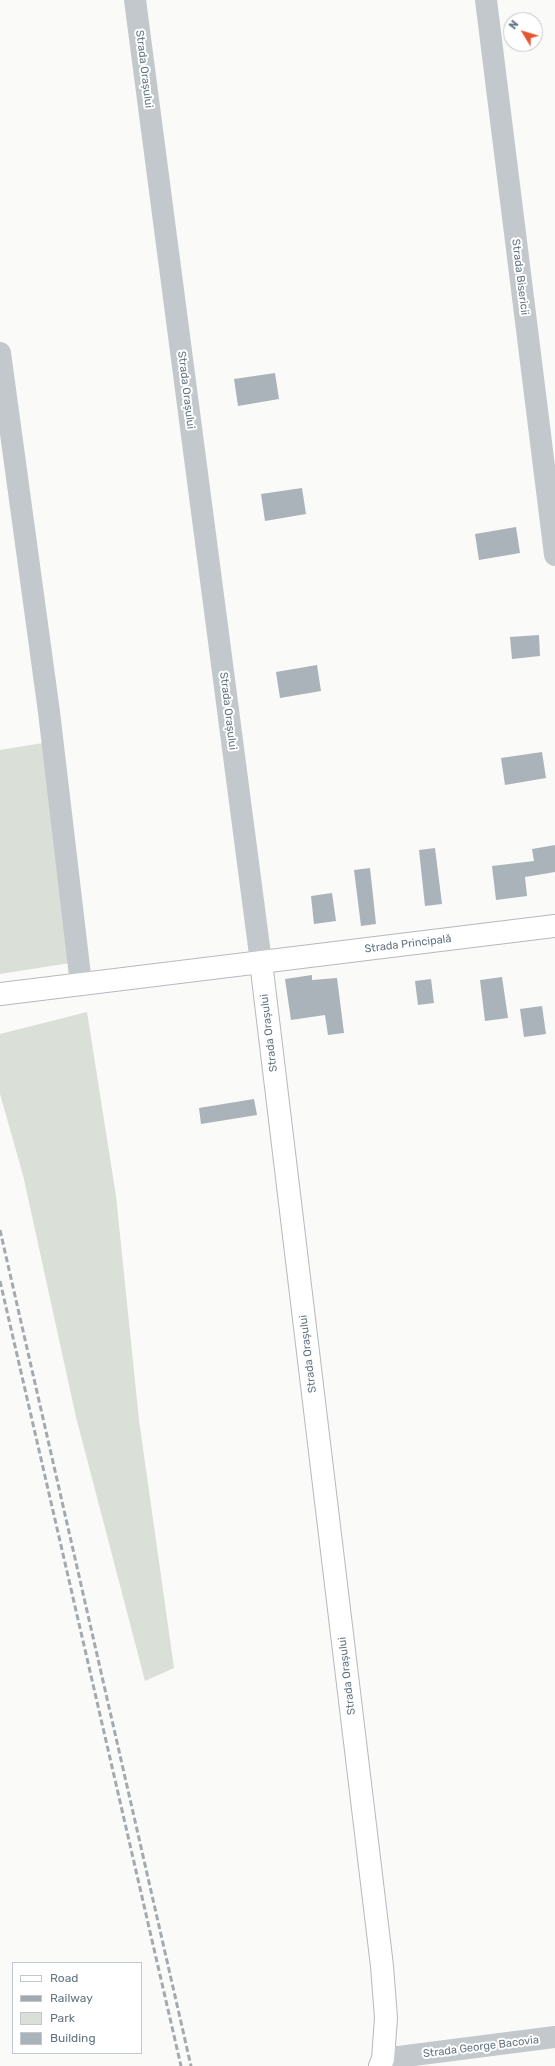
<!DOCTYPE html>
<meta charset="utf-8">
<style>
body{margin:0}
#map{position:relative;width:555px;height:2066px;overflow:hidden;background:#fafaf8;font-family:Rubik,sans-serif}
canvas{display:block}
.legend{position:absolute;left:12px;top:1962px;width:130px;height:92px;box-sizing:border-box;background:#fff;border:1px solid #c1c8cd;margin:0;padding:5px 7px;list-style:none;font-size:12px;color:#657683}
.legend li{display:flex;align-items:center;gap:8px;height:20px}
.legend b{width:20px;border:1px solid #c1c8cd}
.north{position:absolute;left:503px;top:12px;width:40px;height:40px;box-sizing:border-box;background:#fff;border:1px solid #c1c8cd;border-radius:50%;rotate:308deg;font-size:11px;font-weight:700;line-height:16px;text-align:center;color:#657683}
.north::after{content:'';display:block;margin:auto;width:14px;height:18px;background:#e4572e;clip-path:polygon(50% 0,100% 100%,50% 72%,0 100%)}
</style>
<div id="map">
<canvas width="555" height="2066"></canvas>
<ul class="legend">
<li><b style="height:5px;background:#fff"></b>Road</li>
<li><b style="height:5px;background:#a2aab0"></b>Railway</li>
<li><b style="height:11px;background:#dadfd7"></b>Park</li>
<li><b style="height:11px;background:#aab3b9"></b>Building</li>
</ul>
<div class="north">N</div>
</div>
<script>
const ctx = document.querySelector('canvas').getContext('2d');
ctx.lineJoin = 'round';
function fillPath(path, color) {
  ctx.fillStyle = color;
  ctx.fill(path, 'evenodd');
}
function toPath(rows) {
  const path = new Path2D();
  for (const r of rows) {
    path.moveTo(r[0], r[1]);
    for (let i = 2; i < r.length; i += 2) path.lineTo(r[i], r[i + 1]);
  }
  return path;
}
function stroke(path, color, width, dash) {
  ctx.strokeStyle = color;
  ctx.lineWidth = width;
  ctx.lineCap = dash ? 'butt' : 'round';
  ctx.setLineDash(dash || []);
  ctx.stroke(path);
}
function label(font, color, halo, rows, align = 'center') {
  ctx.font = font + ' Rubik,sans-serif';
  ctx.lineWidth = 4;
  ctx.setLineDash([]);
  ctx.textBaseline = 'middle';
  ctx.strokeStyle = halo;
  ctx.fillStyle = color;
  for (const [text, x, y, turn = 0] of rows) {
    ctx.save();
    ctx.translate(x, y);
    ctx.rotate((+turn || 0) * Math.PI / 180);
    ctx.textAlign = isNaN(turn) ? turn : align;
    if (halo) ctx.strokeText(text, 0, 0);
    ctx.fillText(text, 0, 0);
    ctx.restore();
  }
}
fillPath(toPath([
 [43,743,70,963,0,974,0,750],
 [87,1012,116,1196,139,1420,174,1668,145,1681,76,1417,23,1175,0,1094,0,1034]
]), '#dadfd7');
fillPath(toPath([
 [275,373,279,399,238,406,234,379],
 [302,488,306,514,265,521,261,494],
 [516,527,520,553,479,560,475,534],
 [539,635,540,656,512,659,510,637],
 [317,665,321,691,280,698,276,672],
 [542,752,546,778,505,785,501,758],
 [555,845,555,872,525,877,527,896,496,900,492,866,534,861,532,849],
 [435,848,442,904,425,906,419,850],
 [370,868,376,924,361,926,354,870],
 [332,893,336,921,314,924,311,896],
 [312,975,312,980,337,978,344,1033,328,1035,325,1015,291,1020,285,979],
 [502,977,508,1018,485,1021,480,980],
 [431,979,434,1003,418,1005,415,981],
 [542,1006,546,1034,524,1037,520,1009],
 [254,1099,257,1115,201,1124,199,1108]
]), '#aab3b9');
const major = toPath([
 [261,962,382,1966,386,2018,383,2059,380,2066],
 [0,994,555,926]
]);
stroke(major, '#b5babe', 24);
stroke(toPath([
 [135,0,261,962],
 [486,0,555,555],
 [0,353,49,712,81,984],
 [383,2059,555,2037]
]), '#c3c8cc', 22);
stroke(major, '#fff', 22);
stroke(toPath([
 [0,1230,191,2066],
 [0,1281,181,2066]
]), '#a2aab0', 3, [6, 3]);
label('11px', '#657683', '#fff', [
 ["Strada Orașului",144,69,83],
 ["Strada Bisericii",520,277,83],
 ["Strada Orașului",186,390,83],
 ["Strada Orașului",228,711,83],
 ["Strada Principală",408,944,-7],
 ["Strada Orașului",269,1033,-97],
 ["Strada Orașului",308,1354,-97],
 ["Strada Orașului",347,1676,-97],
 ["Strada George Bacovia",481,2047,-7]
]);
</script>
